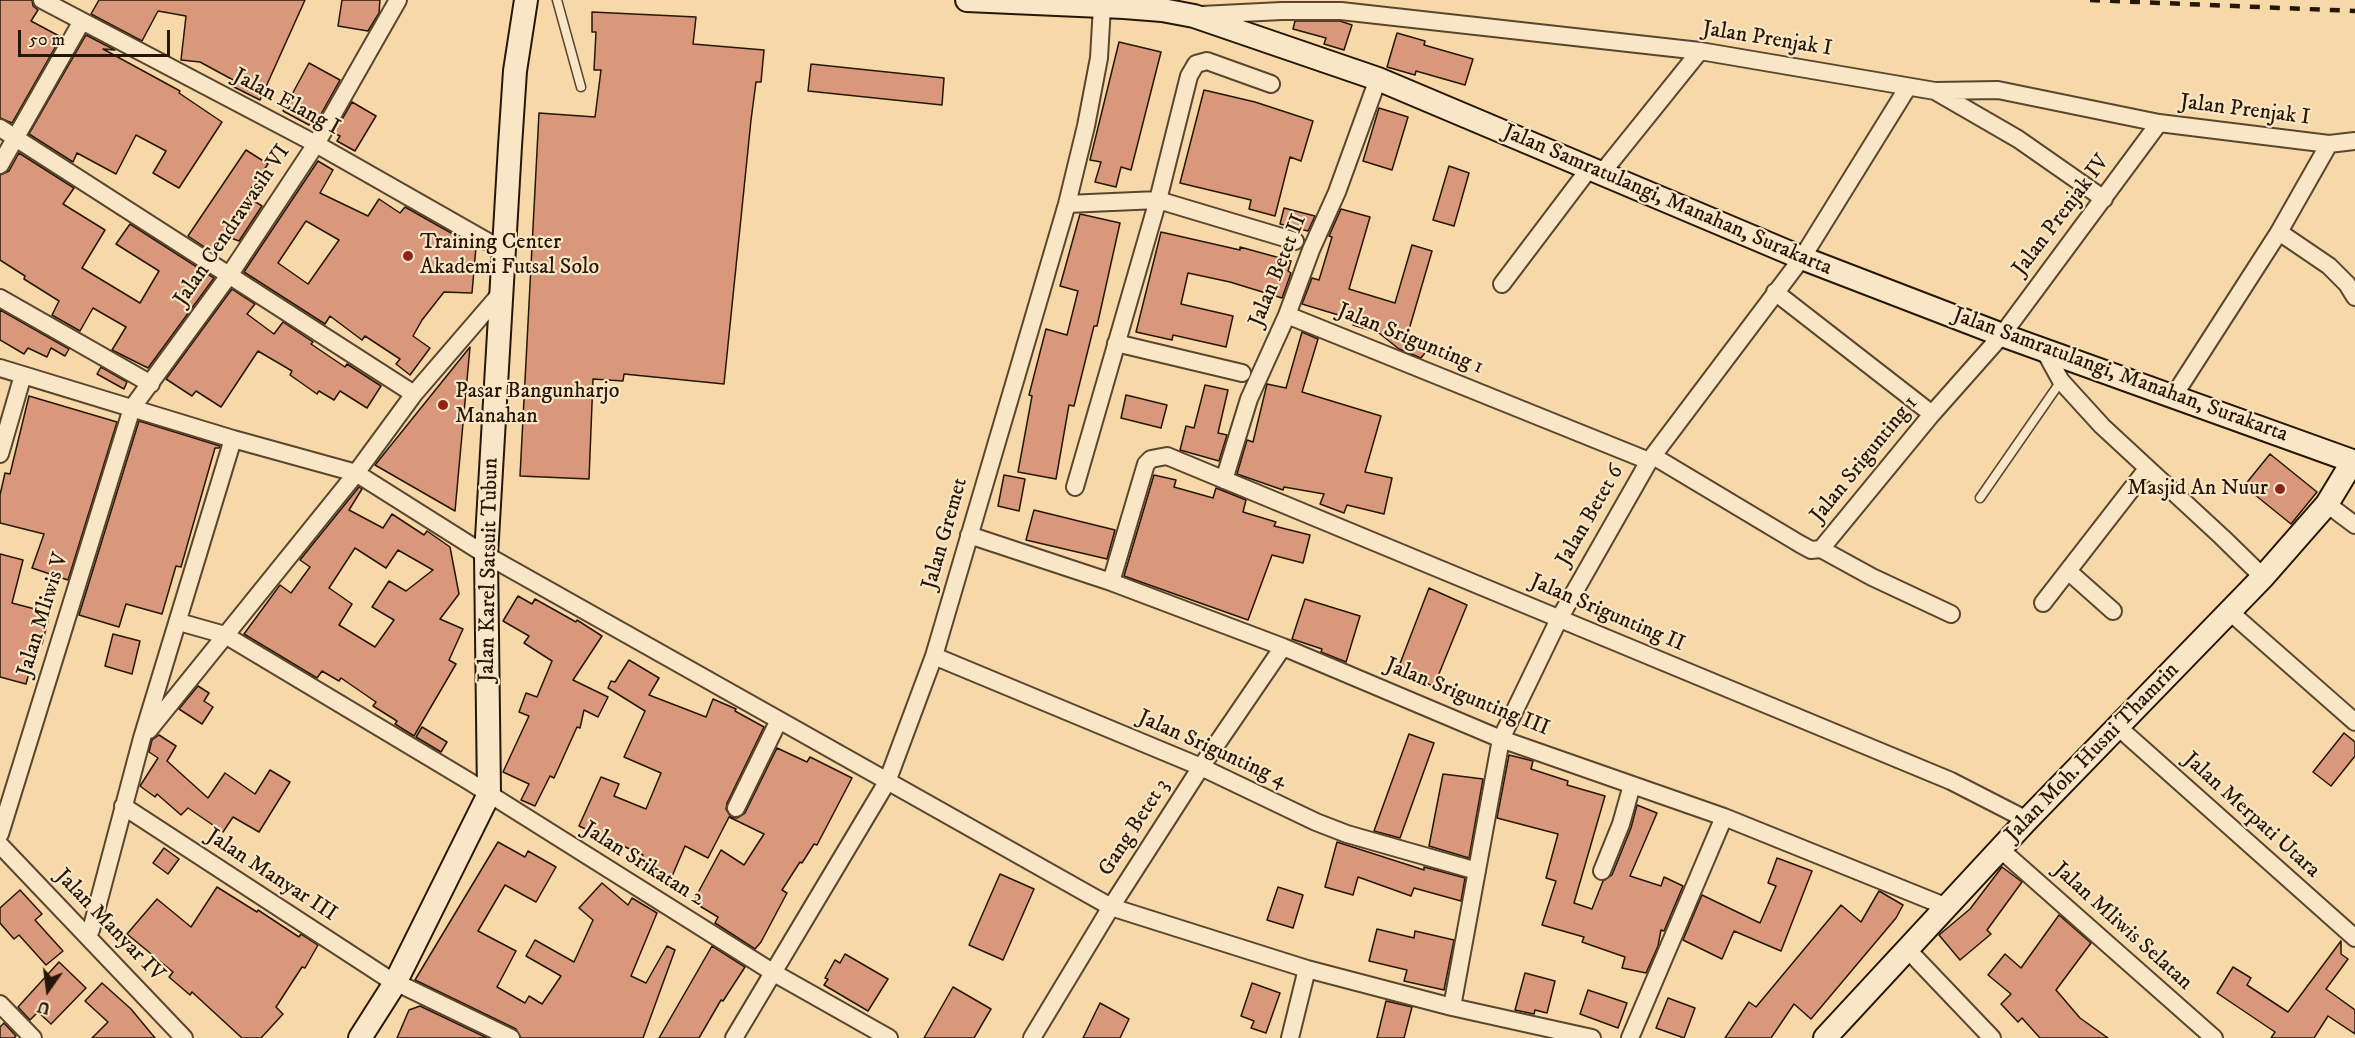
<!DOCTYPE html>
<style>
body{margin:0}
#map{position:relative;width:2355px;height:1038px;overflow:hidden;background:#f6d8a9;font-family:"IM FELL DW Pica",serif}
canvas{display:block}
.north{position:absolute;left:18px;top:960px;width:60px;height:60px;-webkit-text-stroke:4px #f9e6c7;paint-order:stroke;rotate:194deg;font-size:16px;font-weight:700;line-height:24px;text-align:center;color:#261605}
.north::after{content:'';display:block;margin:auto;width:21px;height:27px;background:#261605;clip-path:polygon(50% 0,100% 100%,50% 72%,0 100%)}
.scale{position:absolute;left:18px;top:30px;width:152px;height:27px;box-sizing:border-box;border:3px solid #261605;border-top:0;padding-left:8px;font-size:18px;line-height:21px;white-space:nowrap;color:#261605;-webkit-text-stroke:4px #f9e6c7;paint-order:stroke}
</style>
<div id="map">
<canvas width="2355" height="1038"></canvas>
<div class="north">U</div>
<div class="scale">50 m</div>
</div>
<script>
const ctx = document.querySelector('canvas').getContext('2d');
ctx.lineJoin = 'round';
function fillPath(path, color) {
  ctx.fillStyle = color;
  ctx.fill(path, 'evenodd');
}
function toPath(rows) {
  const path = new Path2D();
  for (const r of rows) {
    path.moveTo(r[0], r[1]);
    for (let i = 2; i < r.length; i += 2) path.lineTo(r[i], r[i + 1]);
  }
  return path;
}
function stroke(path, color, width, dash) {
  ctx.strokeStyle = color;
  ctx.lineWidth = width;
  ctx.lineCap = dash ? 'butt' : 'round';
  ctx.setLineDash(dash || []);
  ctx.stroke(path);
}
function label(font, color, halo, rows, align = 'center') {
  ctx.font = font + ' "IM FELL DW Pica",serif';
  ctx.lineWidth = 4.5;
  ctx.setLineDash([]);
  ctx.textBaseline = 'middle';
  ctx.strokeStyle = halo;
  ctx.fillStyle = color;
  for (const [text, x, y, turn = 0] of rows) {
    ctx.save();
    ctx.translate(x, y);
    ctx.rotate((+turn || 0) * Math.PI / 180);
    ctx.textAlign = isNaN(turn) ? turn : align;
    if (halo) ctx.strokeText(text, 0, 0);
    ctx.fillText(text, 0, 0);
    ctx.restore();
  }
}
const building = toPath([
 [0,0,32,0,33,6,38,10,31,21,61,37,12,123,0,118,0,0],
 [99,0,305,0,260,100,232,86,235,81,200,62,181,60,186,16,158,11,142,41,91,14,99,0],
 [342,0,380,0,379,13,368,31,338,26,342,0],
 [592,12,696,17,693,44,764,50,761,82,756,82,751,120,724,384,624,374,623,381,593,379,589,479,520,476,539,113,595,117,601,70,594,70,596,32,592,32,592,12],
 [1295,21,1340,21,1352,25,1344,50,1324,44,1326,38,1293,29,1295,21],
 [1397,33,1425,41,1424,45,1473,59,1465,85,1416,71,1415,75,1387,67,1397,33],
 [86,35,115,50,103,49,180,91,179,93,222,122,179,188,153,173,166,151,136,135,116,174,77,153,73,162,29,134,86,35],
 [1119,42,1161,52,1131,170,1121,167,1116,187,1095,182,1101,162,1090,160,1119,42],
 [309,63,340,80,316,123,312,121,309,125,283,111,309,63],
 [811,64,944,78,942,105,808,91,811,64],
 [1204,90,1255,102,1313,121,1301,161,1290,157,1275,216,1249,209,1251,200,1180,183,1204,90],
 [352,102,376,116,355,151,337,141,340,136,334,133,352,102],
 [1379,108,1408,117,1392,170,1363,161,1379,108],
 [246,150,268,164,246,196,262,206,239,241,223,235,212,252,188,236,246,150],
 [19,153,74,188,63,204,105,230,82,268,140,303,159,271,116,244,130,224,214,278,148,368,112,350,126,327,93,308,80,331,52,315,59,301,24,279,25,276,0,260,0,175,9,171,19,153],
 [318,161,333,170,320,193,368,216,379,199,400,213,405,207,476,247,472,293,444,292,422,320,413,336,430,348,410,375,396,364,400,359,365,336,362,340,330,316,325,324,244,272,318,161],
 [306,221,339,240,308,284,278,263,306,221],
 [1449,166,1469,173,1454,226,1433,220,1449,166],
 [1284,208,1315,216,1308,231,1280,224,1284,208],
 [1341,209,1370,217,1349,289,1395,303,1412,245,1432,251,1408,333,1428,349,1421,358,1399,349,1379,333,1353,325,1355,320,1302,304,1312,278,1319,280,1332,237,1329,236,1341,209],
 [1080,214,1120,223,1097,326,1094,326,1074,406,1069,405,1056,479,1018,472,1032,396,1029,395,1046,329,1067,335,1078,291,1060,286,1080,214],
 [1161,232,1240,250,1240,247,1291,261,1288,271,1291,273,1282,298,1230,282,1188,273,1181,304,1233,316,1226,347,1173,335,1172,340,1136,332,1161,232],
 [232,289,255,304,247,314,274,334,283,322,313,342,311,344,345,367,347,364,381,386,367,408,340,391,334,400,319,391,317,394,290,375,292,371,258,351,221,407,196,391,192,396,166,379,232,289],
 [0,310,69,349,65,356,51,348,47,357,28,348,24,354,0,340,0,310],
 [1302,332,1318,339,1302,392,1381,416,1365,472,1392,478,1384,514,1347,505,1344,513,1320,504,1324,494,1284,487,1283,490,1237,474,1247,440,1253,442,1267,384,1286,388,1302,332],
 [470,347,455,511,375,465,470,347],
 [101,367,127,382,124,389,97,374,101,367],
 [1205,385,1228,390,1218,433,1227,435,1219,461,1180,450,1186,426,1194,428,1205,385],
 [1126,395,1167,405,1161,428,1121,418,1126,395],
 [29,396,117,422,68,580,32,568,44,534,0,523,0,495,5,473,10,474,29,396],
 [139,421,220,446,219,448,215,448,181,567,176,566,162,614,126,604,119,627,79,615,139,421],
 [2270,454,2317,492,2291,524,2244,486,2270,454],
 [1004,475,1025,479,1019,511,998,506,1004,475],
 [1154,475,1176,480,1174,487,1213,498,1216,488,1246,500,1243,512,1276,522,1274,526,1310,535,1303,563,1272,555,1248,620,1124,576,1154,475],
 [359,487,362,489,349,510,383,528,392,514,424,535,427,531,450,547,459,594,440,619,463,629,449,660,456,664,414,736,395,724,397,721,373,706,376,702,341,678,339,681,322,671,317,678,244,634,280,585,291,593,310,567,300,560,359,487],
 [355,548,386,568,398,550,433,570,406,591,389,581,372,607,394,620,375,647,339,625,352,604,329,588,355,548],
 [1034,510,1115,530,1107,559,1026,540,1034,510],
 [0,554,23,560,12,603,50,613,42,644,37,643,26,684,0,677,0,554],
 [1429,588,1467,605,1434,686,1396,674,1429,588],
 [518,596,532,604,535,599,576,622,577,620,602,636,573,680,608,697,598,717,584,710,580,728,577,727,554,778,550,776,535,806,521,800,529,784,503,772,529,716,519,712,526,693,537,697,552,661,524,643,529,636,503,621,518,596],
 [1305,599,1360,616,1346,662,1321,652,1322,649,1292,639,1305,599],
 [113,634,140,641,132,674,105,666,113,634],
 [629,660,659,678,649,695,706,717,713,699,736,709,735,711,764,727,727,803,726,809,731,817,737,818,745,813,777,748,807,762,810,757,852,778,817,845,814,844,802,863,800,862,782,890,787,893,761,942,755,949,715,923,718,917,693,902,721,850,744,865,764,834,729,817,708,858,685,846,670,881,638,868,643,855,579,826,601,777,619,784,614,796,646,809,661,773,624,757,645,711,608,688,611,681,615,682,629,660],
 [198,686,209,693,204,701,213,707,202,724,179,709,198,686],
 [422,727,447,742,441,752,416,737,422,727],
 [2344,733,2355,742,2355,756,2331,786,2313,772,2344,733],
 [1409,734,1434,743,1400,838,1374,831,1409,734],
 [159,735,176,746,167,761,208,798,225,773,255,794,270,770,290,782,259,832,233,817,223,832,188,808,181,815,157,794,155,797,140,786,158,758,149,752,152,740,159,735],
 [1509,755,1533,761,1531,769,1568,781,1567,785,1605,796,1574,903,1592,909,1603,881,1612,875,1631,828,1637,805,1657,813,1630,876,1661,886,1664,877,1683,886,1664,931,1661,930,1658,946,1646,973,1622,968,1625,957,1582,942,1584,937,1542,925,1556,881,1546,878,1558,834,1497,818,1509,755],
 [1443,774,1483,779,1469,858,1429,846,1443,774],
 [498,842,525,857,528,851,556,867,536,902,505,885,478,931,516,951,497,987,525,1003,529,996,542,1004,561,976,526,956,535,940,574,962,593,920,579,908,602,883,628,905,632,898,657,913,631,976,646,983,667,946,675,950,643,1038,521,1038,516,1029,415,980,498,842],
 [1337,842,1424,870,1424,867,1465,878,1461,901,1414,888,1411,896,1358,877,1353,895,1325,887,1337,842],
 [164,848,179,859,168,874,153,863,164,848],
 [1777,858,1812,871,1781,951,1734,931,1722,959,1683,940,1702,895,1760,923,1776,886,1768,883,1777,858],
 [2002,867,2022,882,1987,930,1991,934,1960,960,1939,935,1970,909,2002,867],
 [1000,874,1034,889,1003,960,969,945,1000,874],
 [217,887,257,912,258,910,299,937,301,934,318,945,305,968,302,967,276,1007,283,1014,261,1038,242,1038,192,992,190,995,169,977,173,972,127,934,157,899,191,927,217,887],
 [1278,887,1303,895,1293,928,1267,920,1278,887],
 [20,890,42,914,35,920,63,951,46,965,19,935,14,939,0,923,0,908,20,890],
 [1879,891,1903,905,1896,918,1811,1019,1794,1004,1771,1038,1725,1038,1749,1002,1756,1007,1841,905,1861,922,1879,891],
 [2059,915,2091,943,2056,990,2080,1018,2108,1038,2040,1038,2022,1018,2018,1022,2001,1004,2011,994,1988,975,2005,954,2021,968,2059,915],
 [1377,929,1414,938,1415,931,1454,940,1444,990,1404,981,1407,970,1369,961,1377,929],
 [2341,941,2341,954,2348,959,2326,989,2355,1010,2355,1034,2328,1016,2314,1038,2271,1038,2275,1032,2217,993,2233,967,2251,978,2247,985,2288,1012,2341,941],
 [712,946,745,967,723,1001,721,1000,699,1038,659,1038,712,946],
 [845,954,888,979,868,1011,824,985,828,979,825,978,835,960,840,963,845,954],
 [59,962,86,988,51,1024,38,1012,30,1020,18,1007,59,962],
 [1525,973,1555,981,1547,1013,1535,1010,1534,1014,1515,1010,1525,973],
 [102,983,131,1009,155,1038,92,1038,108,1022,85,1001,102,983],
 [1252,983,1280,993,1266,1033,1251,1028,1254,1021,1241,1016,1252,983],
 [953,987,991,1009,974,1038,924,1038,953,987],
 [1588,990,1627,1003,1618,1028,1580,1014,1588,990],
 [1668,998,1695,1008,1684,1038,1656,1028,1668,998],
 [1386,1001,1412,1007,1404,1038,1377,1038,1386,1001],
 [1100,1003,1129,1019,1120,1038,1083,1038,1100,1003],
 [420,1006,487,1038,397,1038,409,1010,420,1006],
 [4,1023,16,1036,14,1038,0,1038,0,1027,4,1023]
]);
fillPath(building, '#d9987b');
stroke(building, '#261605', 1.5);
const lane = toPath([
 [557,0,581,87],
 [1980,498,2061,381]
]);
const street = toPath([
 [42,0,316,144,504,251],
 [1201,15,1282,11,1341,11,1700,51,1935,91,1998,90,2159,123,2329,144,2355,141],
 [1935,91,2018,139,2104,199],
 [0,128,414,394],
 [0,165,82,21],
 [1601,174,1700,51],
 [1067,204,1158,200,1295,241],
 [2279,232,2329,266,2347,284,2355,297],
 [1502,284,1589,169],
 [1775,292,1932,414],
 [0,298,151,384],
 [1287,315,1649,461],
 [1116,343,1242,373],
 [2044,350,2061,381,2102,426,2222,537,2263,577],
 [0,368,233,439,356,473,486,555,1111,907,1307,969,1452,1007,1592,1038],
 [2173,397,2279,232,2329,144],
 [0,454,23,375],
 [1653,456,1800,544,1811,550,1821,549,1932,414,2002,335,2159,123],
 [356,473,414,394,501,293],
 [1224,480,1249,399,1287,315,1311,250,1337,192,1378,79],
 [1075,487,1158,200,1189,76,1196,64,1207,61,1271,84],
 [2327,504,2355,525],
 [969,535,1111,582,1283,647,1501,739,1724,817,1947,907],
 [1821,549,1872,577,1951,614],
 [2068,571,2113,611],
 [1111,582,1146,464,1151,459,1167,456,1951,781,2027,820],
 [2043,603,2147,469],
 [2230,612,2355,722],
 [179,622,225,635,467,780,774,973,889,1038],
 [934,656,1201,767,1316,822,1347,834,1477,871],
 [2118,727,2355,938],
 [149,730,354,476],
 [123,806,387,978,511,1038],
 [736,808,779,720],
 [0,834,132,408,230,274,316,144,398,0],
 [0,845,184,1038],
 [2000,849,2214,1038],
 [1602,871,1621,824,1632,785],
 [91,930,142,738,233,439],
 [1908,950,1992,1038],
 [0,1004,33,1038],
 [1452,1007,1501,739,1559,619,1649,461,1802,258,1908,87],
 [734,1038,887,782,934,656,1067,204,1086,126,1099,58,1102,6],
 [1032,1038,1111,907,1201,767,1283,647],
 [1290,1038,1307,969],
 [1630,1038,1724,817]
]);
const secondary = toPath([
 [967,0,1124,7,1162,10,1194,16,1378,79,1802,258,2002,335,2355,462],
 [360,1038,395,983,489,794,486,555,510,146,515,71,526,0],
 [1825,1038,2027,820,2263,577,2327,504,2353,461]
]);
stroke(lane, '#5a462e', 11);
stroke(street, '#5a462e', 20);
stroke(secondary, '#261605', 26);
stroke(lane, '#f9e6c7', 8);
stroke(street, '#f9e6c7', 16);
stroke(secondary, '#f9e6c7', 22);
stroke(toPath([
 [2090,0,2355,11]
]), '#261605', 4.5, [10, 10]);
for (const [x, y, r, color] of [
 [408,256,6,"#8f2418"],
 [443,405,6,"#8f2418"],
 [2280,489,6,"#8f2418"]
]) {
  const dot = new Path2D();
  dot.arc(x, y, r, 0, 2 * Math.PI);
  ctx.fillStyle = color;
  ctx.fill(dot);
  stroke(dot, '#f9e6c7', 2);
}
label('22px', '#261605', '#f9e6c7', [
 ["Jalan Prenjak I",1767,40,9],
 ["Jalan Elang I",286,103,28],
 ["Jalan Prenjak I",2245,111,7],
 ["Jalan Samratulangi, Manahan, Surakarta",1667,201,23],
 ["Jalan Prenjak IV",2062,216,-53],
 ["Jalan Cendrawasih VI",233,226,-56],
 ["Jalan Betet II",1279,271,-68],
 ["Jalan Srigunting 1",1410,340,22],
 ["Jalan Samratulangi, Manahan, Surakarta",2120,376,20],
 ["Jalan Srigunting 1",1865,460,-51],
 ["Jalan Betet 6",1591,516,-60],
 ["Jalan Gremet",946,534,-74],
 ["Jalan Karel Satsuit Tubun",490,570,-89],
 ["Jalan Srigunting II",1607,614,23],
 ["Jalan Mliwis V",44,615,-73],
 ["Jalan Srigunting III",1467,698,22],
 ["Jalan Srigunting 4",1212,750,24],
 ["Jalan Moh. Husni Thamrin",2093,753,-46],
 ["Jalan Merpati Utara",2251,816,42],
 ["Gang Betet 3",1135,828,-57],
 ["Jalan Srikatan 2",643,865,32],
 ["Jalan Manyar III",271,876,33],
 ["Jalan Manyar IV",109,926,46],
 ["Jalan Mliwis Selatan",2122,927,42]
]);
label('22px', '#261605', '#f9e6c7', [
 ["Training Center",420,243],
 ["Akademi Futsal Solo",420,268],
 ["Pasar Bangunharjo",455,392],
 ["Manahan",455,417],
 ["Masjid An Nuur",2268,489,"right"]
], 'left');
</script>
